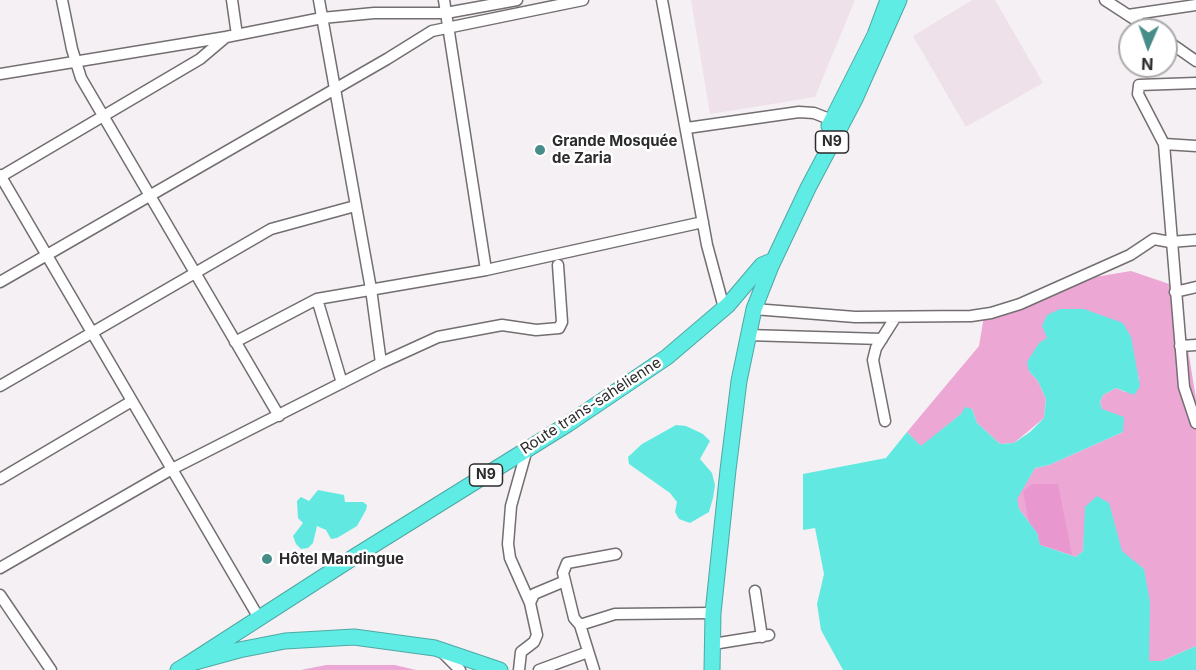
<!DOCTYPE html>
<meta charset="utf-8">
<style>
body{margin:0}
#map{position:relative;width:1196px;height:670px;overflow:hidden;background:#f5f0f3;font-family:Inter,sans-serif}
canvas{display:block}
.north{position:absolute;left:1118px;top:18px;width:60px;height:60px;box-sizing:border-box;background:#fff;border:2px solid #abaaab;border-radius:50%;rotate:182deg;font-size:16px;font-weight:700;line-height:24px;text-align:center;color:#2d2b2c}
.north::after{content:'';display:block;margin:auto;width:21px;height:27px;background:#468d89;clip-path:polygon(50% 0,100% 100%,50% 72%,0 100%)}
</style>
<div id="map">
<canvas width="1196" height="670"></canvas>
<div class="north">N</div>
</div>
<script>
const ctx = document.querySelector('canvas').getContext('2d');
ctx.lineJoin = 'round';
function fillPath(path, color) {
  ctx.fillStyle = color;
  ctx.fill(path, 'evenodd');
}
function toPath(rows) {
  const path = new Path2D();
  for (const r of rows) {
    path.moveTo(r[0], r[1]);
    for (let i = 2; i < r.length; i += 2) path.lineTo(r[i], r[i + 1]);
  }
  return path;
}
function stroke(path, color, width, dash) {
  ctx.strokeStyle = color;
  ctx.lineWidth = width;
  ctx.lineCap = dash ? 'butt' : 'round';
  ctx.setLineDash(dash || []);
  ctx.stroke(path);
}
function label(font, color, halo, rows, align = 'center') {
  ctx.font = font + ' Inter,sans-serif';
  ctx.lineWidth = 5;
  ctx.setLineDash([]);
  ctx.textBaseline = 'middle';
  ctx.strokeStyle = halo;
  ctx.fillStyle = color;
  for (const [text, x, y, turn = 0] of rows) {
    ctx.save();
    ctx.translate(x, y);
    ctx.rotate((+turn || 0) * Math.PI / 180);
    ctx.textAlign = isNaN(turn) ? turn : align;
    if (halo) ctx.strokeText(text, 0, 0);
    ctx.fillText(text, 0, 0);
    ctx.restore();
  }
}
fillPath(toPath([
 [691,0,855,0,815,97,710,114],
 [972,0,995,0,1043,83,966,127,913,36]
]), '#eee1e9');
fillPath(toPath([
 [1131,271,1178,287,1196,399,1196,646,1162,661,1149,662,1144,569,1085,525,1083,551,1076,557,1040,545,1037,533,1019,509,1016,499,1035,468,1049,465,1123,432,1102,409,1100,402,1103,395,1116,388,1125,392,1139,379,1135,366,1047,338,1029,371,1038,381,1046,399,1044,418,1014,443,1000,444,977,423,972,409,961,414,921,447,907,432,979,346,985,310,1095,277],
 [326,665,395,665,416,670,301,670]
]), '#eda7d5');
fillPath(toPath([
 [1032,484,1058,484,1072,555,1040,545,1037,533,1029,523,1023,491]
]), '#e998cf');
fillPath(toPath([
 [1060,309,1084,309,1123,323,1131,337,1140,386,1134,395,1116,388,1103,395,1100,402,1102,409,1124,417,1123,432,1049,465,1035,468,1017,499,1019,509,1037,533,1040,545,1076,557,1083,551,1085,507,1097,496,1109,503,1122,551,1144,569,1150,602,1149,661,1162,661,1196,646,1196,670,843,670,821,630,817,604,824,574,815,528,803,530,803,474,886,458,907,432,921,446,961,414,965,407,972,409,977,423,1000,444,1014,443,1030,432,1044,418,1046,399,1038,381,1029,371,1027,362,1039,343,1047,338,1042,326,1047,315],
 [676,425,686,426,703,434,710,441,700,459,712,473,715,485,713,498,709,512,690,523,679,519,675,512,677,502,670,493,629,464,628,457,642,444],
 [318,490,344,495,345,502,363,502,367,505,366,510,357,526,337,538,331,539,326,530,317,526,313,543,308,548,301,549,296,544,293,536,303,523,298,518,297,501,301,497,309,501]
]), '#61e9e1');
const minor = toPath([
 [62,0,72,49,81,78,279,416],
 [232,0,237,35],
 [319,0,371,289,381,363],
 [444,0,486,270],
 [662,0,707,245,724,308],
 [1105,0,1151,30],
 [1128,15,1196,5],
 [1166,40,1196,61],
 [0,74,226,37,322,18,374,13,446,13,517,0],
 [687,128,799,112,814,113,837,122],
 [1164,144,1138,94,1139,85,1196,83],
 [1196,146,1164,144,1184,387,1196,423],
 [0,175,259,618],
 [0,177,200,59,226,37],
 [0,282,387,59,432,31,583,0],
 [1175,292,1196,287],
 [317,299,342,383],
 [754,309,855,317,971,316,991,313,1020,304,1130,255,1154,239,1170,242,1196,240],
 [747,335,882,339],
 [235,342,317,299,486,270,703,222],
 [1180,346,1196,345],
 [0,386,271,229,355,206],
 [885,421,873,360,876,348,895,318],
 [527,449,511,506,508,544,510,558,530,603],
 [0,479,132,401],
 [0,568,172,469,381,363,438,337,502,325,536,330,559,328,562,322,558,265],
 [755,591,762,637],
 [0,595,51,670],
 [580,625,615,614,713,613],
 [713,644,769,635],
 [444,654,460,670],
 [519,670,521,652,534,642,537,635,530,603,534,594,565,581],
 [539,670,588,652],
 [594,670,580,625,574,618,563,573,567,563,616,554]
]);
const highway = toPath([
 [829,126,875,35,888,0],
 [188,664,354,557,568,424,667,357,728,305,762,265,774,260],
 [178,670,188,664,239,650,285,641,354,637,435,648,500,670],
 [712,670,713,613,728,470,739,381,754,309,771,266,808,188,855,99,899,0]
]);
stroke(minor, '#736e71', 13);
stroke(highway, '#4ea8a4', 17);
stroke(minor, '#fff', 10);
stroke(highway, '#5fece5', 15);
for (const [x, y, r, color] of [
 [540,150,6,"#468d89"],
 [267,559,6,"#468d89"]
]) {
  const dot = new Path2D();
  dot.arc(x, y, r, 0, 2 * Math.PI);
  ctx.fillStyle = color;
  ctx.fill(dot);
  stroke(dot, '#fff', 2);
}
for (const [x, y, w] of [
 [832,142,33],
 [486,475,33]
]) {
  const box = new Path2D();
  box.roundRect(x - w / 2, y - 11, w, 22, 4.5);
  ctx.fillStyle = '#fff';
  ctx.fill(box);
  stroke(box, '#2d2b2c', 1.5);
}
label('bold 14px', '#2d2b2c', null, [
 ["N9",832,142],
 ["N9",486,475]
]);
label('bold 15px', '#2d2b2c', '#fff', [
 ["Grande Mosquée",552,141],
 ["de Zaria",552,158],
 ["Hôtel Mandingue",279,559]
], 'left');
label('15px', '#2d2b2c', '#fff', [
 ["Route trans-sahélienne",591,406,-33]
]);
</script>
